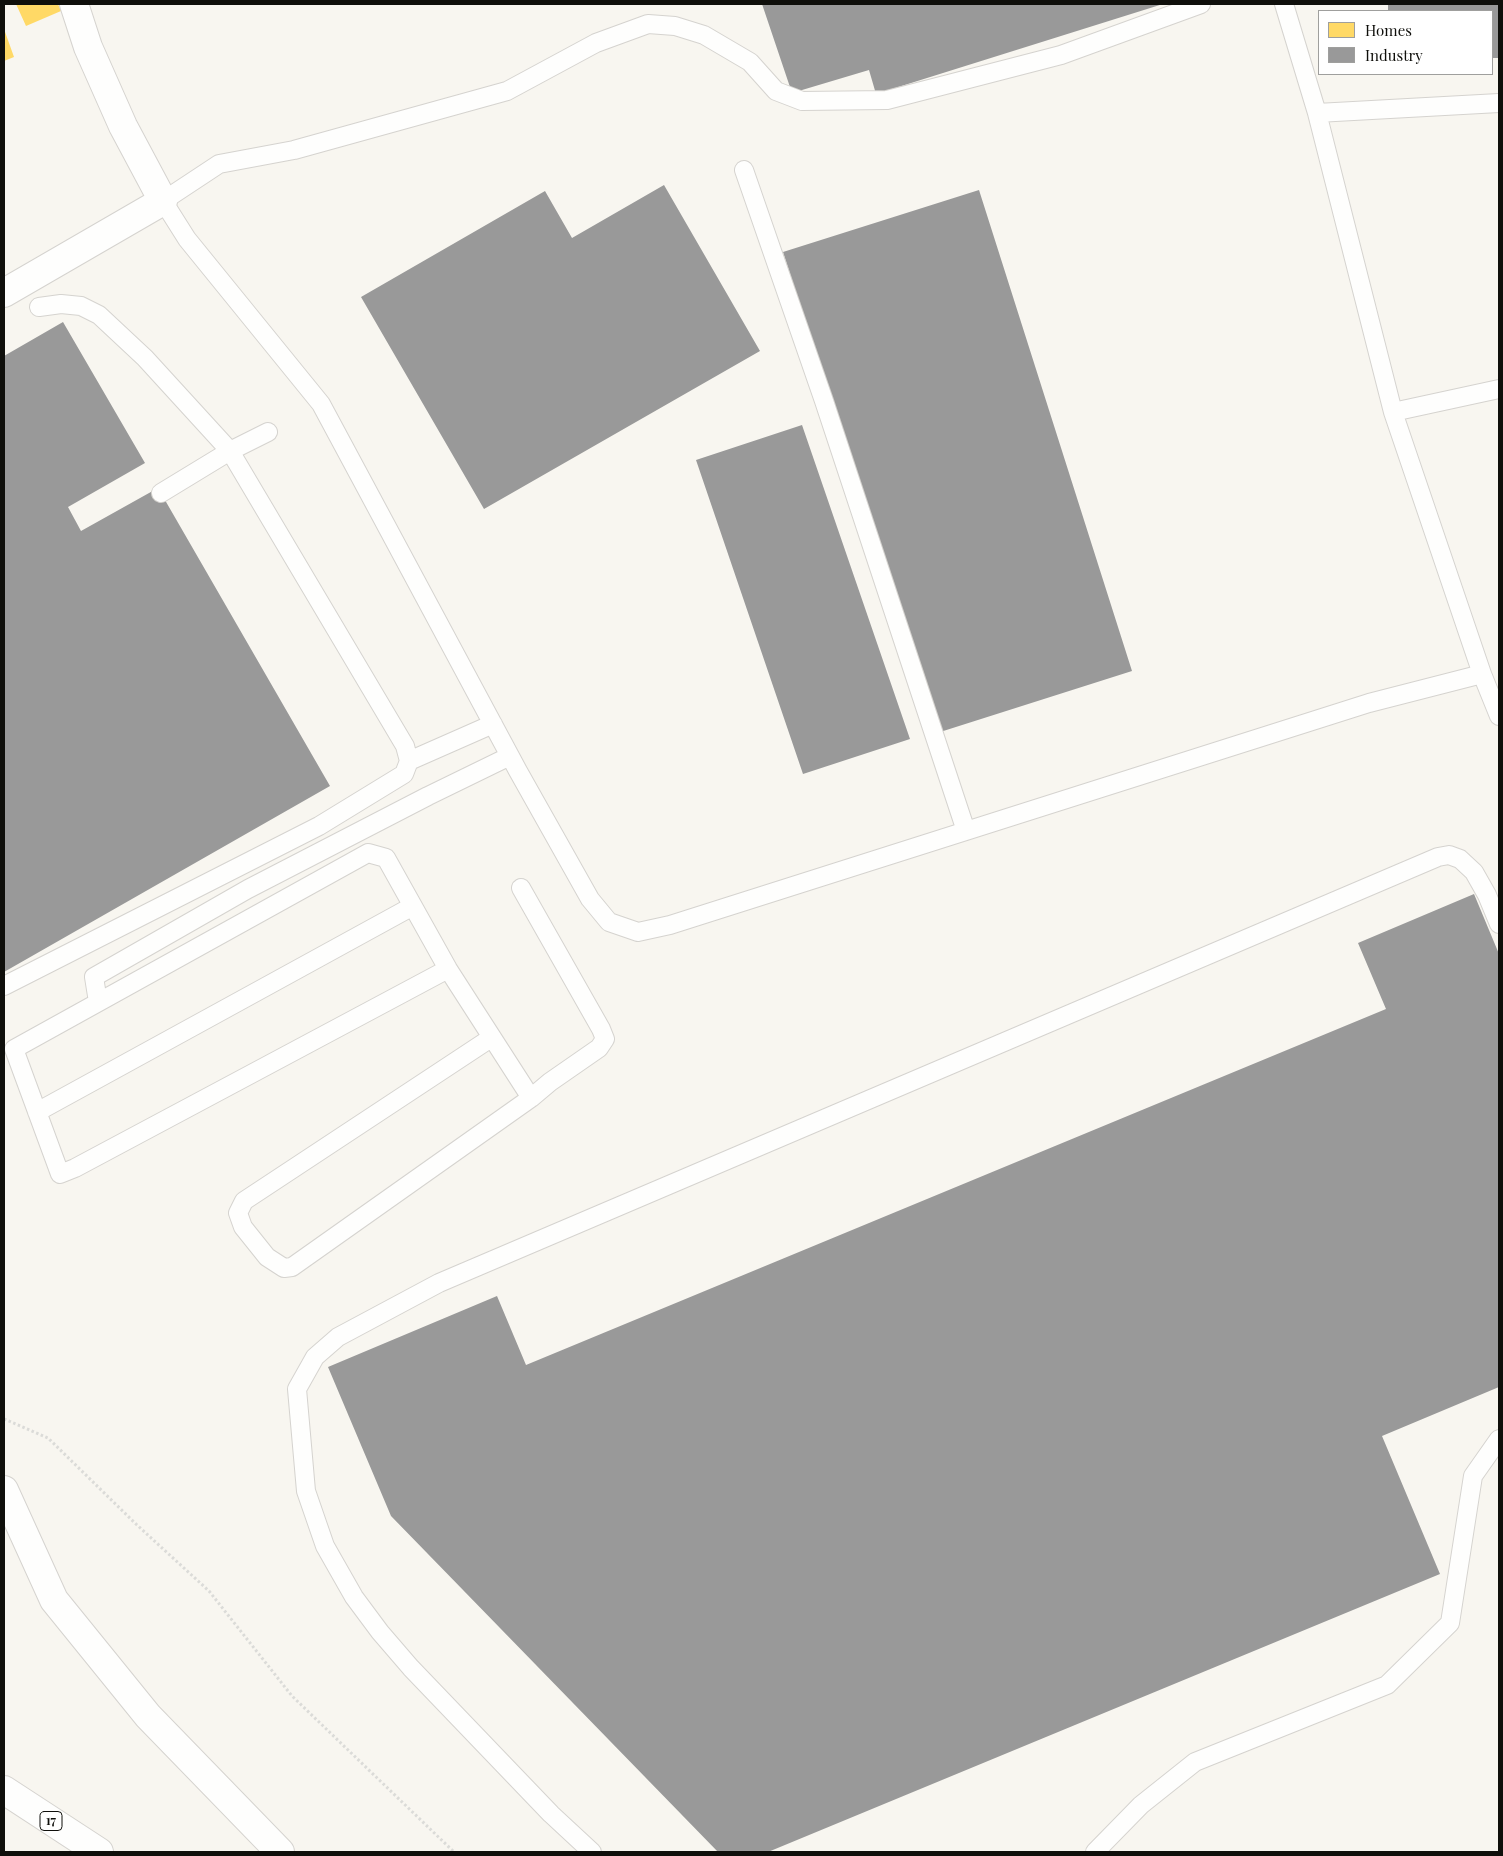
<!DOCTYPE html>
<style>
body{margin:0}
#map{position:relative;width:1503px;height:1856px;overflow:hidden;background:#f8f6f0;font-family:"Playfair Display",serif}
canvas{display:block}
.frame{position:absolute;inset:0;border:5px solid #0f0f0b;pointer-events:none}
.legend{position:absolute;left:1318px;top:10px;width:175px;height:65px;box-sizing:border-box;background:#fff;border:1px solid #9f9f9d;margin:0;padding:6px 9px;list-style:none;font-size:15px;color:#0f0f0b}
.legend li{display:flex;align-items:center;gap:10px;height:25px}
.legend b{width:25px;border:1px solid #9f9f9d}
</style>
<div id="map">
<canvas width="1503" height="1856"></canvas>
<div class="frame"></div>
<ul class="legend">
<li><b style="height:14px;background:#ffd966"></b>Homes</li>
<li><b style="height:14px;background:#999"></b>Industry</li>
</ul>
</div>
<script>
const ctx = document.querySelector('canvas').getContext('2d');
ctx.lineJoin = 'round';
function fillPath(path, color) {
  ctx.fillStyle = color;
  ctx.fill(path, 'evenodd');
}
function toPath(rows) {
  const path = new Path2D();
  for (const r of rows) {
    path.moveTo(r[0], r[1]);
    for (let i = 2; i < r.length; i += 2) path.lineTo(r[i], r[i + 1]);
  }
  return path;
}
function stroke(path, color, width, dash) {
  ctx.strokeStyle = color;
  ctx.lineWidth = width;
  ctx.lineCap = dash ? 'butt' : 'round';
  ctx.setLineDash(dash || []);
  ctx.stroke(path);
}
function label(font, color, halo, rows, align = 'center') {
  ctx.font = font + ' "Playfair Display",serif';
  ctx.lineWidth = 5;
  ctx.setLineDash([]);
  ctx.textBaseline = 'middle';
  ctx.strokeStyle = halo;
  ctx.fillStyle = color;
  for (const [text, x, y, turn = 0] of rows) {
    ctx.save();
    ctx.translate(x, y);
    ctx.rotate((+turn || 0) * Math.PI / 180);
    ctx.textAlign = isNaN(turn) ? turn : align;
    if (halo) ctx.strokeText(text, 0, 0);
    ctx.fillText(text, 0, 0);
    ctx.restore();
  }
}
fillPath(toPath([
 [16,4,58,4,61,11,26,26],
 [4,29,14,57,4,61]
]), '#ffd966');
fillPath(toPath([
 [762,4,1163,4,876,94,869,70,792,93],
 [1388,4,1499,4,1499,58,1492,58,1492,11,1388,11],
 [664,185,760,351,484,509,361,297,545,191,572,238],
 [979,190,1132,671,937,733,783,252],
 [63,322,145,463,68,507,81,531,158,488,330,786,4,972,4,356],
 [802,425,910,739,803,774,696,460],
 [1474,894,1499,954,1499,1387,1382,1436,1440,1574,768,1852,718,1852,391,1516,328,1367,497,1296,526,1365,1386,1009,1358,943]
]), '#999');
const lane = toPath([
 [1201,4,1061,55,887,100,802,101,776,91,750,62,704,35,675,26,648,24,596,43,507,91,294,150,219,164,163,201,187,239,321,404,518,771,590,899,609,922,638,932,670,925,1369,703,1482,674,1499,716],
 [1284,4,1317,113,1393,412,1482,674],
 [1317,113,1499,103],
 [744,170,824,401,966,831],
 [1393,412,1499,389],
 [161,493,230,451,268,432],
 [409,761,493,724],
 [448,969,75,1168,60,1174,14,1049,368,853,386,858,448,969,531,1098],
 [4,986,319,826,404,774,409,761,405,746,230,451,145,358,99,315,81,306,61,304,39,307],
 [98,1002,94,977,248,889,428,796,510,756],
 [491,1038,244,1201,238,1213,243,1227,267,1257,284,1268,292,1267,531,1098,550,1082,599,1048,605,1039,601,1029,521,888],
 [37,1112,413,906],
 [592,1852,551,1814,411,1668,380,1632,354,1597,325,1546,306,1491,297,1389,315,1357,338,1337,439,1283,1438,857,1449,855,1460,859,1474,872,1487,895,1499,924],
 [1095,1852,1141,1805,1195,1762,1387,1685,1450,1623,1473,1476,1499,1439]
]);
const street = toPath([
 [4,293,163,201,123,126,88,47,74,4]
]);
const highway = toPath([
 [4,1490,54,1600,148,1716,280,1852],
 [4,1790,99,1852]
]);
stroke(lane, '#d5d3cf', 20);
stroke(street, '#d5d3cf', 30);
stroke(highway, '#d5d3cf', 30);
stroke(toPath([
 [4,1419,48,1438,137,1525,209,1591,292,1696,454,1852]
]), '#dbdbd8', 3, [2.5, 2.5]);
stroke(lane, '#fefefd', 18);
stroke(street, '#fefefd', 28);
stroke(highway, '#fefefd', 28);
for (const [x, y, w] of [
 [51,1821,22]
]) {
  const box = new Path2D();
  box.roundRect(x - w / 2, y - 9.5, w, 19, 4);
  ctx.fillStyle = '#fff';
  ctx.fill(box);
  stroke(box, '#0f0f0b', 1);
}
label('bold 12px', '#0f0f0b', null, [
 ["17",51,1821]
]);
</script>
